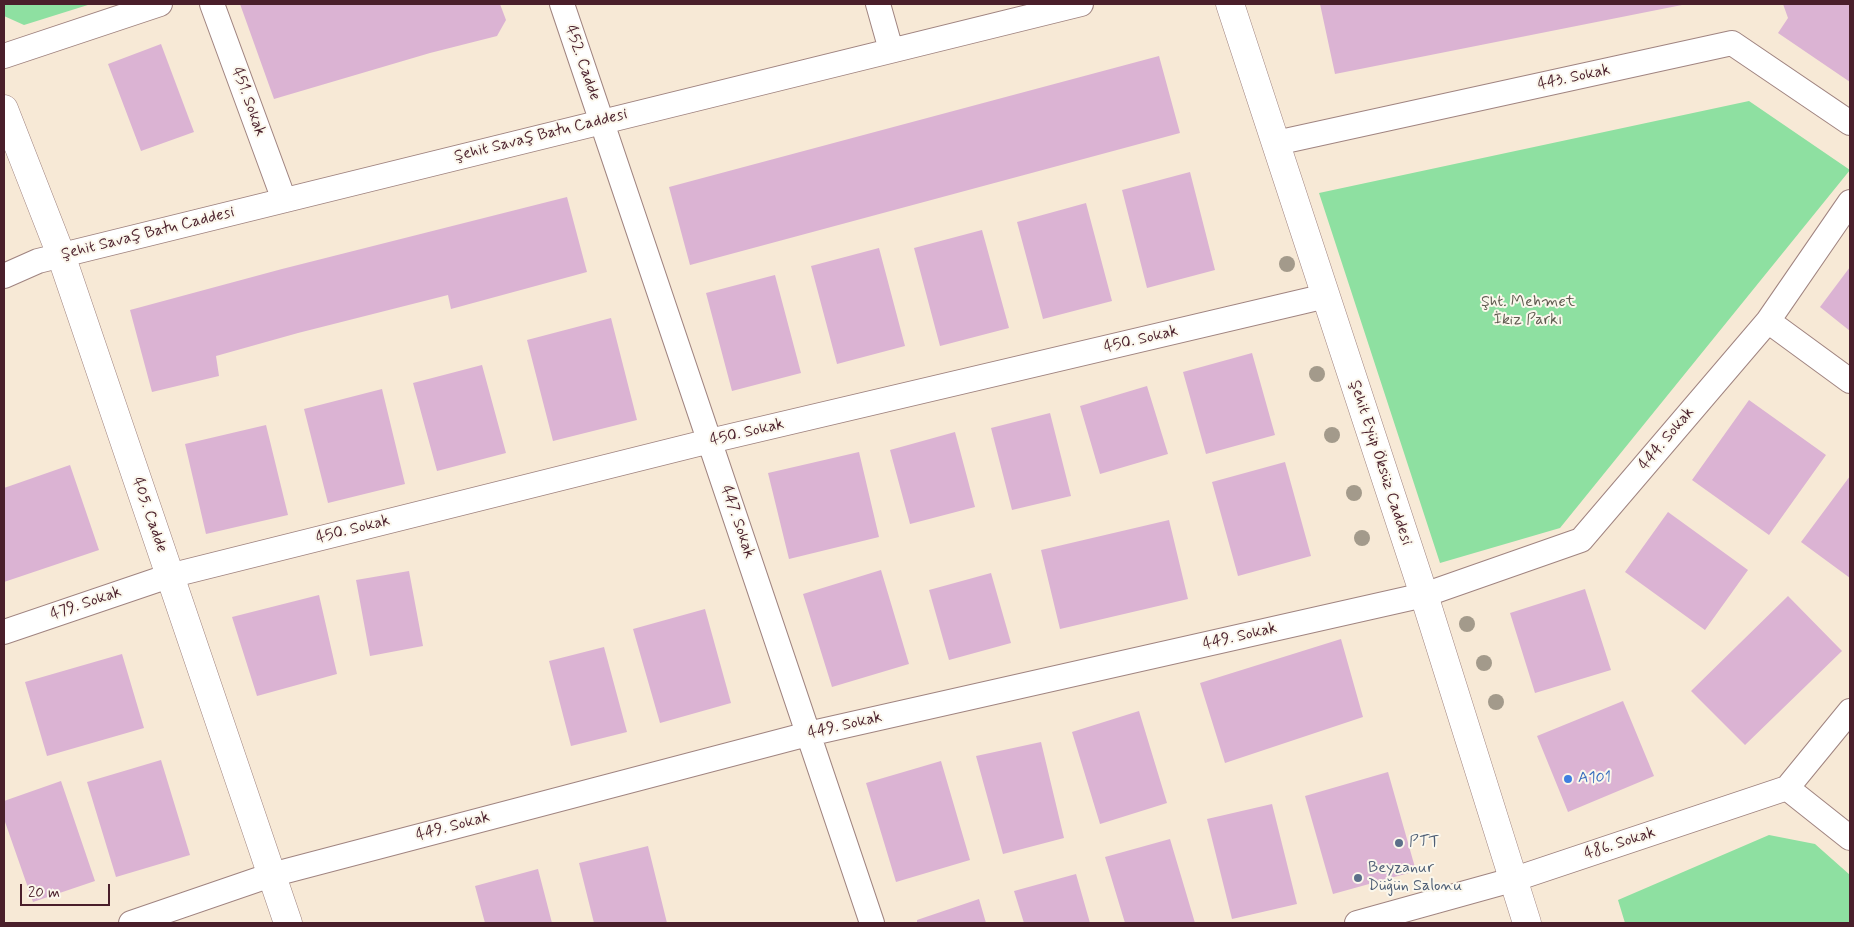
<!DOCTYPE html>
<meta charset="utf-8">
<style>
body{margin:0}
#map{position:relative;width:1854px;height:927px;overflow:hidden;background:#f7e9d6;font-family:Mynerve,sans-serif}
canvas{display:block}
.frame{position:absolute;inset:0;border:5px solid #4a1f2b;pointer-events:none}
.scale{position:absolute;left:20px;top:884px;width:90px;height:22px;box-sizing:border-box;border:2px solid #4a1f2b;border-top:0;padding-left:6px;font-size:15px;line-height:18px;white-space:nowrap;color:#4a1f2b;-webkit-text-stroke:4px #fbf7ec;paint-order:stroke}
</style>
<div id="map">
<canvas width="1854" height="927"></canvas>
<div class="frame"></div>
<div class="scale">20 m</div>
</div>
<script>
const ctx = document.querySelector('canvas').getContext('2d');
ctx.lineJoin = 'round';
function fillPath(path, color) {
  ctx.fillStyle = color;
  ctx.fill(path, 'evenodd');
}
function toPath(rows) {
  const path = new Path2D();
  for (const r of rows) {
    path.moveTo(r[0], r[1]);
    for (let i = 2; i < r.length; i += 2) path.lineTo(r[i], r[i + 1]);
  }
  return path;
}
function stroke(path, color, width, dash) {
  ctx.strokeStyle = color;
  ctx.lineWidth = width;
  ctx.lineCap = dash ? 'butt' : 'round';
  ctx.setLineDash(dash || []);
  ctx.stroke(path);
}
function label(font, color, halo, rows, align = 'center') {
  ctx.font = font + ' Mynerve,sans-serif';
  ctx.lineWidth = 4;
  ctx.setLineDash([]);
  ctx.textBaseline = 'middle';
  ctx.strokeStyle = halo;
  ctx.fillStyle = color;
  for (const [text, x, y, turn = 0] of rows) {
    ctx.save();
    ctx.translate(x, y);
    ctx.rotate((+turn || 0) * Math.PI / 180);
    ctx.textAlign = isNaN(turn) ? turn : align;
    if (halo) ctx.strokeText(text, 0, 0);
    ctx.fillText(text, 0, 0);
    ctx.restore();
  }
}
fillPath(toPath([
 [4,4,91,4,24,25,4,16],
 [1749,101,1850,170,1560,528,1440,563,1319,193],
 [1769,835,1815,844,1850,875,1850,923,1625,923,1618,900]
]), '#8ee0a1');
fillPath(toPath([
 [240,4,500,4,506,20,497,36,430,53,274,99],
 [1320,4,1682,4,1682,5,1335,74],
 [1783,4,1850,4,1850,82,1778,33,1788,18],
 [161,44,194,132,141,151,108,64],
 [1159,56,1180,133,690,265,669,187],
 [1190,172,1215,270,1147,288,1122,190],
 [567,197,587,272,451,309,448,295,298,333,216,356,219,376,152,392,130,310,282,269],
 [1086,203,1112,301,1043,319,1017,222],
 [982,230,1009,328,940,346,914,248],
 [879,248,905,346,837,364,811,266],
 [1850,267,1850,331,1820,307],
 [775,275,801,373,732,391,706,293],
 [611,318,637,420,553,441,527,340],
 [1252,353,1275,435,1206,454,1183,372],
 [482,365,506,453,437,471,413,383],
 [1147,386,1168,454,1100,474,1080,406],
 [382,389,405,484,328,503,304,409],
 [1749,400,1826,455,1769,535,1692,480],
 [1050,413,1071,496,1012,510,991,428],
 [266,425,288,515,206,534,185,444],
 [955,432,975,507,910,524,890,450],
 [859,452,879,537,789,559,768,473],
 [1285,462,1311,556,1238,576,1212,482],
 [70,465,99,550,4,582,4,488],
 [1850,476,1850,578,1801,542],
 [1668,512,1748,570,1705,630,1625,572],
 [1169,520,1188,599,1060,629,1041,550],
 [881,570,909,664,832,687,803,594],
 [409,571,423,646,370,656,356,580],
 [991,573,1011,643,949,660,929,590],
 [1585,589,1611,670,1535,693,1510,613],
 [319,595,337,674,257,696,232,617],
 [1788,596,1842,651,1745,745,1691,691],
 [705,609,731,703,660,723,633,629],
 [1341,639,1363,717,1225,763,1200,683],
 [604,647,627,732,571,746,549,661],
 [122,654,144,728,47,756,25,682],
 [1623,701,1654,776,1568,812,1537,736],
 [1139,711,1167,803,1100,824,1072,732],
 [1041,742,1064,838,1003,854,976,756],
 [161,760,190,855,116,877,87,782],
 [941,761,970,860,896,882,866,783],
 [1388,772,1416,871,1333,894,1305,796],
 [61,781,95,881,33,902,4,819,4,801],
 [1272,804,1297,904,1232,919,1207,819],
 [1170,839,1195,923,1125,923,1105,857],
 [648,846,667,923,594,923,579,863],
 [538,869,552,923,485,923,475,886],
 [1076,874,1090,923,1024,923,1014,891],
 [979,899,986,923,917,923,917,920]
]), '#dbb3d3');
const minor = toPath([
 [212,4,284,200],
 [562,4,872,923],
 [878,4,891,50],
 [4,56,160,4],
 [1276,143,1732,43,1850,123],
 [4,276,38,261,1081,4],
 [1768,321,1850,381],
 [4,632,169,576,710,441,1326,296],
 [1787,788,1850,838],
 [131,923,271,875,808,734,1424,595,1581,540,1768,321,1850,202],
 [1357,923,1512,880,1787,788,1850,711]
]);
const tertiary = toPath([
 [1230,4,1424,595,1527,923],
 [4,109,61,255,288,923]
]);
stroke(minor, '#a08480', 26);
stroke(tertiary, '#a08480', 29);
stroke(minor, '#fff', 24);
stroke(tertiary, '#fff', 28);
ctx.fillStyle = '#a39a8b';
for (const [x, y] of [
 [1287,264],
 [1317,374],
 [1332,435],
 [1354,493],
 [1362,538],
 [1467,624],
 [1484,663],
 [1496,702]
]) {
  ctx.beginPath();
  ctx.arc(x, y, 8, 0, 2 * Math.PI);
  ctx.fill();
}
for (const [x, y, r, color] of [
 [1568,779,5,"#3f7fe0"],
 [1399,843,5,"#5c6f8a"],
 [1358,878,5,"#5c6f8a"]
]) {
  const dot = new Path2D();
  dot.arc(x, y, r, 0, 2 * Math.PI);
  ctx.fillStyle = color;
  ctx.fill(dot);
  stroke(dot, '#fbf7ec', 2);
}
label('16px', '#4a1f2b', '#fbf7ec', [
 ["452. Cadde",582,63,71],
 ["443. Sokak",1574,78,-12],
 ["451. Sokak",248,102,70],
 ["Şehit Savaş Batu Caddesi",541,136,-14],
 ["Şehit Savaş Batu Caddesi",148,234,-14],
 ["450. Sokak",1141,340,-13],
 ["450. Sokak",747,433,-13],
 ["444. Sokak",1667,439,-50],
 ["Şehit Eyüp Öksüz Caddesi",1380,463,72],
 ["405. Cadde",149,515,71],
 ["447. Sokak",737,522,71],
 ["450. Sokak",353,530,-14],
 ["479. Sokak",86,604,-19],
 ["449. Sokak",1240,637,-13],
 ["449. Sokak",845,726,-13],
 ["449. Sokak",453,827,-15],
 ["486. Sokak",1620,844,-18]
]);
label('16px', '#5e594e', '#fbf7ec', [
 ["Şht. Mehmet",1528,303],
 ["İkiz Parkı",1528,321]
]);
label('16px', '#366cbe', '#fbf7ec', [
 ["A101",1578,779]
], 'left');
label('16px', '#4e5e75', '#fbf7ec', [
 ["PTT",1409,843],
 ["Beyzanur",1368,869],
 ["Düğün Salonu",1368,887]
], 'left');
</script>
